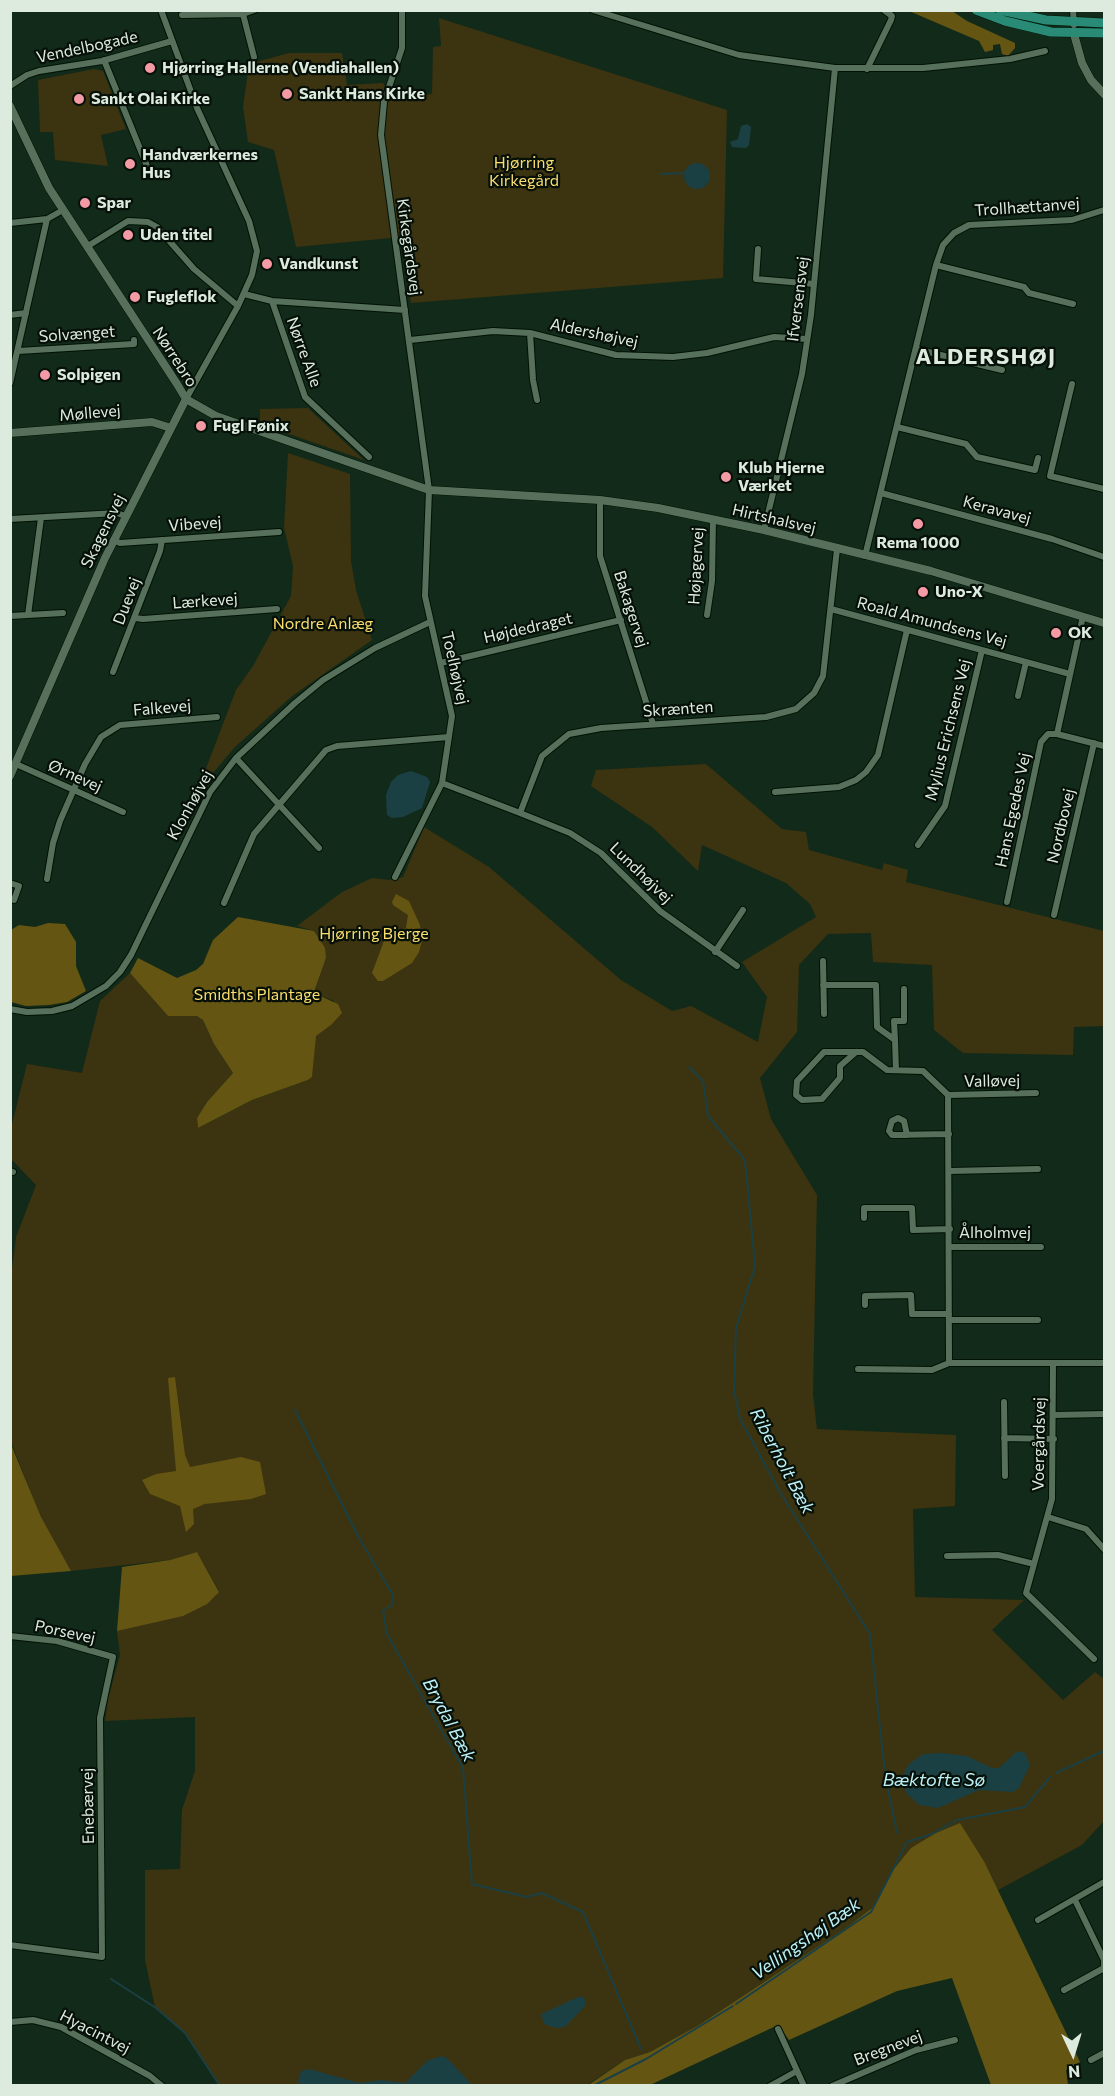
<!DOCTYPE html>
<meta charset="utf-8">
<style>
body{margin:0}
#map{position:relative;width:1115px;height:2096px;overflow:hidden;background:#122a19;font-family:Commissioner,sans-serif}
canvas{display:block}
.frame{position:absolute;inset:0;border:12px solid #ddebdf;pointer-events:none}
.north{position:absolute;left:1043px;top:2024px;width:60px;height:60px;-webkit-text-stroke:4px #061008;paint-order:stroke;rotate:176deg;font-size:16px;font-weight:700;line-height:24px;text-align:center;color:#ddebdf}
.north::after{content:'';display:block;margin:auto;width:21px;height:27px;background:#ddebdf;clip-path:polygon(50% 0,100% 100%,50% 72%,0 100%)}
</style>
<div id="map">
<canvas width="1115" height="2096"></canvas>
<div class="frame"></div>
<div class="north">N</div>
</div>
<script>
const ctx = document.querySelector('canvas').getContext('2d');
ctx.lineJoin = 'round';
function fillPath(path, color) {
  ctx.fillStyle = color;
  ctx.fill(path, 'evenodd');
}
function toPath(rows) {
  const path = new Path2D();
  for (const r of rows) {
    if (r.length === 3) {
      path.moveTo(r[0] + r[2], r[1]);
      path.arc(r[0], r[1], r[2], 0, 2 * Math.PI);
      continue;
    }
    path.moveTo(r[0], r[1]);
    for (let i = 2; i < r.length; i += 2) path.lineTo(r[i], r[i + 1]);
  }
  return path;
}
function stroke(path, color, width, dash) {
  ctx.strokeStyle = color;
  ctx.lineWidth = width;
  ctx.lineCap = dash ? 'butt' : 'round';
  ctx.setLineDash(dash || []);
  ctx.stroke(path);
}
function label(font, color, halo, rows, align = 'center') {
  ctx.font = font + ' Commissioner,sans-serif';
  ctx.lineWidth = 4.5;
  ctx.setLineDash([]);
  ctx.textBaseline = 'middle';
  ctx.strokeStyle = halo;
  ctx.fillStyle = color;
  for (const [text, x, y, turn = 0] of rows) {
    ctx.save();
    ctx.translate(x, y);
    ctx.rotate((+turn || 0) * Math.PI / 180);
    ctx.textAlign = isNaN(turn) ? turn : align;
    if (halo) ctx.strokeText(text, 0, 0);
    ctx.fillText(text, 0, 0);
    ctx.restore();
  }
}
fillPath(toPath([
 [439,18,727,110,723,278,411,303,401,237,296,247,274,150,248,142,243,107,249,64,289,53,342,53,347,85,383,83,391,96,432,94,433,47,441,46],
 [94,69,103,71,126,129,101,135,108,166,55,160,53,132,40,132,38,80],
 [308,408,364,460,260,424,260,409],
 [288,453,350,474,351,561,356,590,372,640,291,697,235,747,212,774,205,771,236,690,253,666,291,596,293,566,284,528],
 [706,764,782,829,806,832,809,850,882,870,884,863,908,870,906,882,1104,931,1104,1026,1074,1027,1073,1055,963,1053,934,1030,932,965,873,962,871,933,828,934,799,965,797,1032,760,1078,771,1119,817,1195,813,1394,817,1429,956,1435,955,1506,913,1509,915,1597,1024,1600,992,1630,1063,1700,1095,1672,1104,1679,1104,1821,1082,1845,998,1890,985,1863,894,1869,872,1908,846,1928,699,2025,650,2052,625,2060,587,2085,220,2085,185,2033,155,2007,145,1960,145,1870,180,1869,182,1810,195,1771,195,1717,105,1721,108,1699,120,1655,117,1631,140,1624,219,1591,197,1552,170,1560,71,1571,41,1518,11,1442,11,1277,16,1237,36,1185,11,1159,11,1128,27,1064,82,1073,100,1001,130,973,168,1016,197,1016,203,1020,214,1044,233,1073,207,1102,197,1118,198,1128,252,1100,308,1080,312,1077,315,1036,331,1025,334,1001,318,995,315,989,326,958,323,946,314,931,297,926,342,892,372,878,389,880,403,877,424,827,489,867,621,980,672,1011,691,1006,758,1042,767,997,742,962,816,917,810,904,786,883,702,845,698,871,652,827,591,786,596,770]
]), '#3c3310');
fillPath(toPath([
 [909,11,952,11,967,21,1015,43,1015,48,1008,56,1002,54,1000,44,993,45,993,50,985,52,979,41],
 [396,894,409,901,420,925,422,941,419,952,412,963,383,981,378,981,372,973,384,941,405,934,408,915,393,905,392,902],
 [238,917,314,931,325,948,326,958,315,989,318,995,338,1004,342,1013,331,1025,316,1036,312,1077,308,1080,252,1100,198,1128,197,1118,207,1102,233,1073,214,1044,203,1020,197,1016,168,1016,130,973,138,958,177,978,196,970,203,964,213,940],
 [48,923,65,924,76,942,76,966,86,991,67,1002,49,1005,26,1006,11,1002,11,930,19,925,35,927],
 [175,1377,185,1455,190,1467,241,1457,260,1462,266,1494,251,1499,205,1504,193,1509,194,1524,186,1532,180,1506,150,1494,142,1480,156,1474,176,1471,168,1378],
 [10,1442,41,1517,71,1571,11,1576],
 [197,1552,219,1592,207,1604,183,1616,117,1631,122,1567,170,1560],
 [960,1823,985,1863,1080,2062,1066,2070,1068,2085,991,2085,952,1978,897,1991,789,2040,778,2025,650,2085,587,2086,625,2060,650,2052,699,2025,846,1928,872,1908,894,1869,911,1848,936,1833]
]), '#655512');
fillPath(toPath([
 [747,124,751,127,749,145,746,148,732,147,730,142,738,139,741,126],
 [697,176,13],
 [411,771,427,777,430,782,422,808,403,817,392,818,387,815,386,795,391,782,398,775],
 [1017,1751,1025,1753,1030,1765,1019,1788,1013,1792,979,1790,938,1808,919,1805,905,1792,904,1773,908,1765,923,1754,941,1753,967,1756,992,1768,999,1768],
 [578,1997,584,1997,586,2005,565,2027,556,2028,544,2024,541,2014],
 [443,2056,449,2060,472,2085,301,2086,298,2081,301,2071,309,2069,360,2083,381,2080,405,2083,428,2060]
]), '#1b4044');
stroke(toPath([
 [660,174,684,173],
 [689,1067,703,1081,708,1116,744,1159,746,1169,755,1266,736,1328,734,1390,740,1419,780,1492,870,1634,885,1774,897,1833],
 [295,1410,359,1538,393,1595,392,1605,383,1611,387,1634,463,1768,472,1884,527,1897,542,1893,583,1912,641,2049],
 [1056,1773,1104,1751],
 [111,1979,156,2008,185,2033,220,2086],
 [736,2004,871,1912,907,1842,932,1834,957,1820,1025,1807,1050,1777],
 [593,2086,646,2059,733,2006]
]), '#1b4044', 2);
const minor = toPath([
 [161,10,197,108,249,221,257,251,252,275,238,306,186,399],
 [593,10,739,55,835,68,923,68,1010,59,1045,51],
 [1073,10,1074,25],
 [243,14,254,57],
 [182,15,243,14,254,10],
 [104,60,149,171],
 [867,69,891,20,892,16,884,10],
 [10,86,27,75,39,71,102,61,172,41],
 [10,223,47,219,63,210],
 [88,246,128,221,148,222,157,227,194,269,238,306],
 [758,249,756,279,814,284],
 [936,265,1024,287,1029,293,1073,304],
 [244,294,272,301,405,310],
 [272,301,305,397,369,457],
 [10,315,26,313],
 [530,333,533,380,537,400],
 [410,340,493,331,530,333,616,355,673,357,707,353,774,337,807,339],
 [916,349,1002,370],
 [18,351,134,344,134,340],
 [10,383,47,219],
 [1072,384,1050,476,1104,489],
 [897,427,966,444,977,457,1035,470,1038,458],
 [881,493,1052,539,1104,557],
 [600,500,600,556,653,724],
 [10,519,117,513,125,516],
 [764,530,802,374,811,315,835,68],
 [113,540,120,543,279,532],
 [865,556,936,265,943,245,954,233,969,225,1072,220,1104,210],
 [831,609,1070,674],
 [28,615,41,518],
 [707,615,712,581,713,519],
 [10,616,63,613],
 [1083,616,1057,734,1104,746],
 [135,618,143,619,277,609],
 [441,663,621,620],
 [113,672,160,551,162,540],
 [1018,696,1026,662],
 [236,758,319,848],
 [16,764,123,812],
 [442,783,520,813,542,756,569,734,601,728,766,717,796,709,814,693,823,676,837,549],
 [775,792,839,787,856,780,866,772,878,755,907,630],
 [520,813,570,833,601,853,660,911,737,966],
 [918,845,945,806,982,650],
 [395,877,442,783,452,716,425,596,429,490,381,135,384,102,402,48,402,10],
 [47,879,53,843,60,821,85,764,101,737,120,725,217,717],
 [10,883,19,886,14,900],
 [1007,902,1041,742,1048,734,1057,734],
 [224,903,254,834,326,750,337,746,449,737],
 [1054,915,1094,743],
 [715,952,743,910],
 [823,961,824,1014],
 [823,985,876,985,877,1027,895,1040,896,1070],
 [10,1009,27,1012,52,1011,72,1006,106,986,120,972,131,955,210,792,236,758,295,703,323,680,375,648,430,622],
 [895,1040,894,1021,904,1021,904,989],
 [856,1052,840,1066,840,1078,822,1099,802,1100,796,1095,797,1081,824,1052,863,1052,887,1070,923,1071,948,1095,949,1363],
 [948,1095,1036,1093],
 [907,1135,904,1121,898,1118,892,1121,889,1131,892,1135,949,1134],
 [10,1171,13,1172],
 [950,1171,1038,1169],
 [864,1218,864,1208,912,1208,913,1230,950,1229],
 [950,1247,1041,1247],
 [865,1305,865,1296,911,1295,912,1314,949,1314],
 [949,1320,1038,1320],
 [1053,1363,1052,1499,1026,1593,1094,1659],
 [858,1369,932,1370,949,1363,1104,1363],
 [1004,1402,1005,1476],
 [1054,1415,1104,1414],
 [1004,1438,1054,1439],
 [1048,1517,1086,1529,1104,1549],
 [947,1556,998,1555,1034,1564],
 [10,1636,57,1641,113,1657,100,1718,102,1957,10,1945],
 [1075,1900,1104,1960,1104,1970],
 [1038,1920,1104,1882],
 [1064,1990,1104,1968],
 [10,2022,33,2020,61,2027,150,2076,162,2086],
 [778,2029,804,2086],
 [1091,2060,1104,2053],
 [770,2086,797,2071],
 [832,2086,916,2050,955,2040]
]);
const tertiary = toPath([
 [1074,34,1082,63,1091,80,1104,94],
 [10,106,49,188,177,384,186,399,216,416,429,490,600,500,658,508,764,530,931,571,1104,623],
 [10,433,152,422,171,428],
 [10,776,105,558,186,399]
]);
const primary = toPath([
 [976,10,1005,21,1051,32,1104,33],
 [1000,10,1046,20,1104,23]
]);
stroke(minor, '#001204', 8);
stroke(tertiary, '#001204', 9);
stroke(primary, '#001204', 10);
stroke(minor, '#56705b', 6);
stroke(tertiary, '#56705b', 8);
stroke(primary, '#298b75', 9);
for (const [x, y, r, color] of [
 [150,68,6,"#f49aa5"],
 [287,94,6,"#f49aa5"],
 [79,99,6,"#f49aa5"],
 [130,164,6,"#f49aa5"],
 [85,203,6,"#f49aa5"],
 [128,235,6,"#f49aa5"],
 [267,264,6,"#f49aa5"],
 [135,297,6,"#f49aa5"],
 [45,375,6,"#f49aa5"],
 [201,426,6,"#f49aa5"],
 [726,477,6,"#f49aa5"],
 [918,524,6,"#f49aa5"],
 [923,592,6,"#f49aa5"],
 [1056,633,6,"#f49aa5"]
]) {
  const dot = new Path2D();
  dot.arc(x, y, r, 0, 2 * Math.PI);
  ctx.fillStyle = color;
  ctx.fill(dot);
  stroke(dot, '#061008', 2);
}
label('16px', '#ddebdf', '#061008', [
 ["Vendelbogade",87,47,-12],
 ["Trollhættanvej",1027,207,-4],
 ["Kirkegårdsvej",409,247,82],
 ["Ifversensvej",798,299,-83],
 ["Aldershøjvej",594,333,12],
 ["Solvænget",77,334,-4],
 ["Nørre Alle",304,352,70],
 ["Nørrebro",175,357,57],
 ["Møllevej",90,413,-5],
 ["Keravavej",997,510,15],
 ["Hirtshalsvej",774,519,13],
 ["Vibevej",195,524,-4],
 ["Skagensvej",103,531,-64],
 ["Højagervej",696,566,-87],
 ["Duevej",127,601,-69],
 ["Lærkevej",205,601,-4],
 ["Bakagervej",631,609,72],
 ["Roald Amundsens Vej",932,622,15],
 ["Højdedraget",528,628,-13],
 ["Toelhøjvej",455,668,77],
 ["Falkevej",162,708,-5],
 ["Skrænten",678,709,-4],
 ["Mylius Erichsens Vej",948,730,-76],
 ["Ørnevej",75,776,24],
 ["Klonhøjvej",190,805,-61],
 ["Hans Egedes Vej",1013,810,-78],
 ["Nordbovej",1061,826,-77],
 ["Lundhøjvej",641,873,44],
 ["Valløvej",992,1081,-1],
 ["Ålholmvej",995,1233],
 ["Voergårdsvej",1039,1444,-89],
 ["Porsevej",65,1632,12],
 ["Enebærvej",88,1806,-91],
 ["Hyacintvej",95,2032,27],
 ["Bregnevej",888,2048,-21]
]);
label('bold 16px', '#ddebdf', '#061008', [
 ["Hjørring Hallerne (Vendiahallen)",162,68],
 ["Sankt Hans Kirke",299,94],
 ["Sankt Olai Kirke",91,99],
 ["Handværkernes",142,155],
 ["Hus",142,173],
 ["Spar",97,203],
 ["Uden titel",140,235],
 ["Vandkunst",279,264],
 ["Fugleflok",147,297],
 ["Solpigen",57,375],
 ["Fugl Fønix",213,426],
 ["Klub Hjerne",738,468],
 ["Værket",738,486],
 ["Rema 1000",918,543,"center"],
 ["Uno-X",935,592],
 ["OK",1068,633]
], 'left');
label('16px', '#fbde6d', '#061008', [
 ["Hjørring",524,163],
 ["Kirkegård",524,181],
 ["Nordre Anlæg",323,624],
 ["Hjørring Bjerge",374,934],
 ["Smidths Plantage",257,995]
]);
label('italic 18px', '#bbf0f6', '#061008', [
 ["Riberholt Bæk",782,1461,62],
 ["Brydal Bæk",449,1720,62],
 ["Bæktofte Sø",934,1780],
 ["Vellingshøj Bæk",806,1939,-35]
]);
ctx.letterSpacing = '1.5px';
label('bold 22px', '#ddebdf', '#061008', [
 ["ALDERSHØJ",986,357]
]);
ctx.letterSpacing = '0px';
</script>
